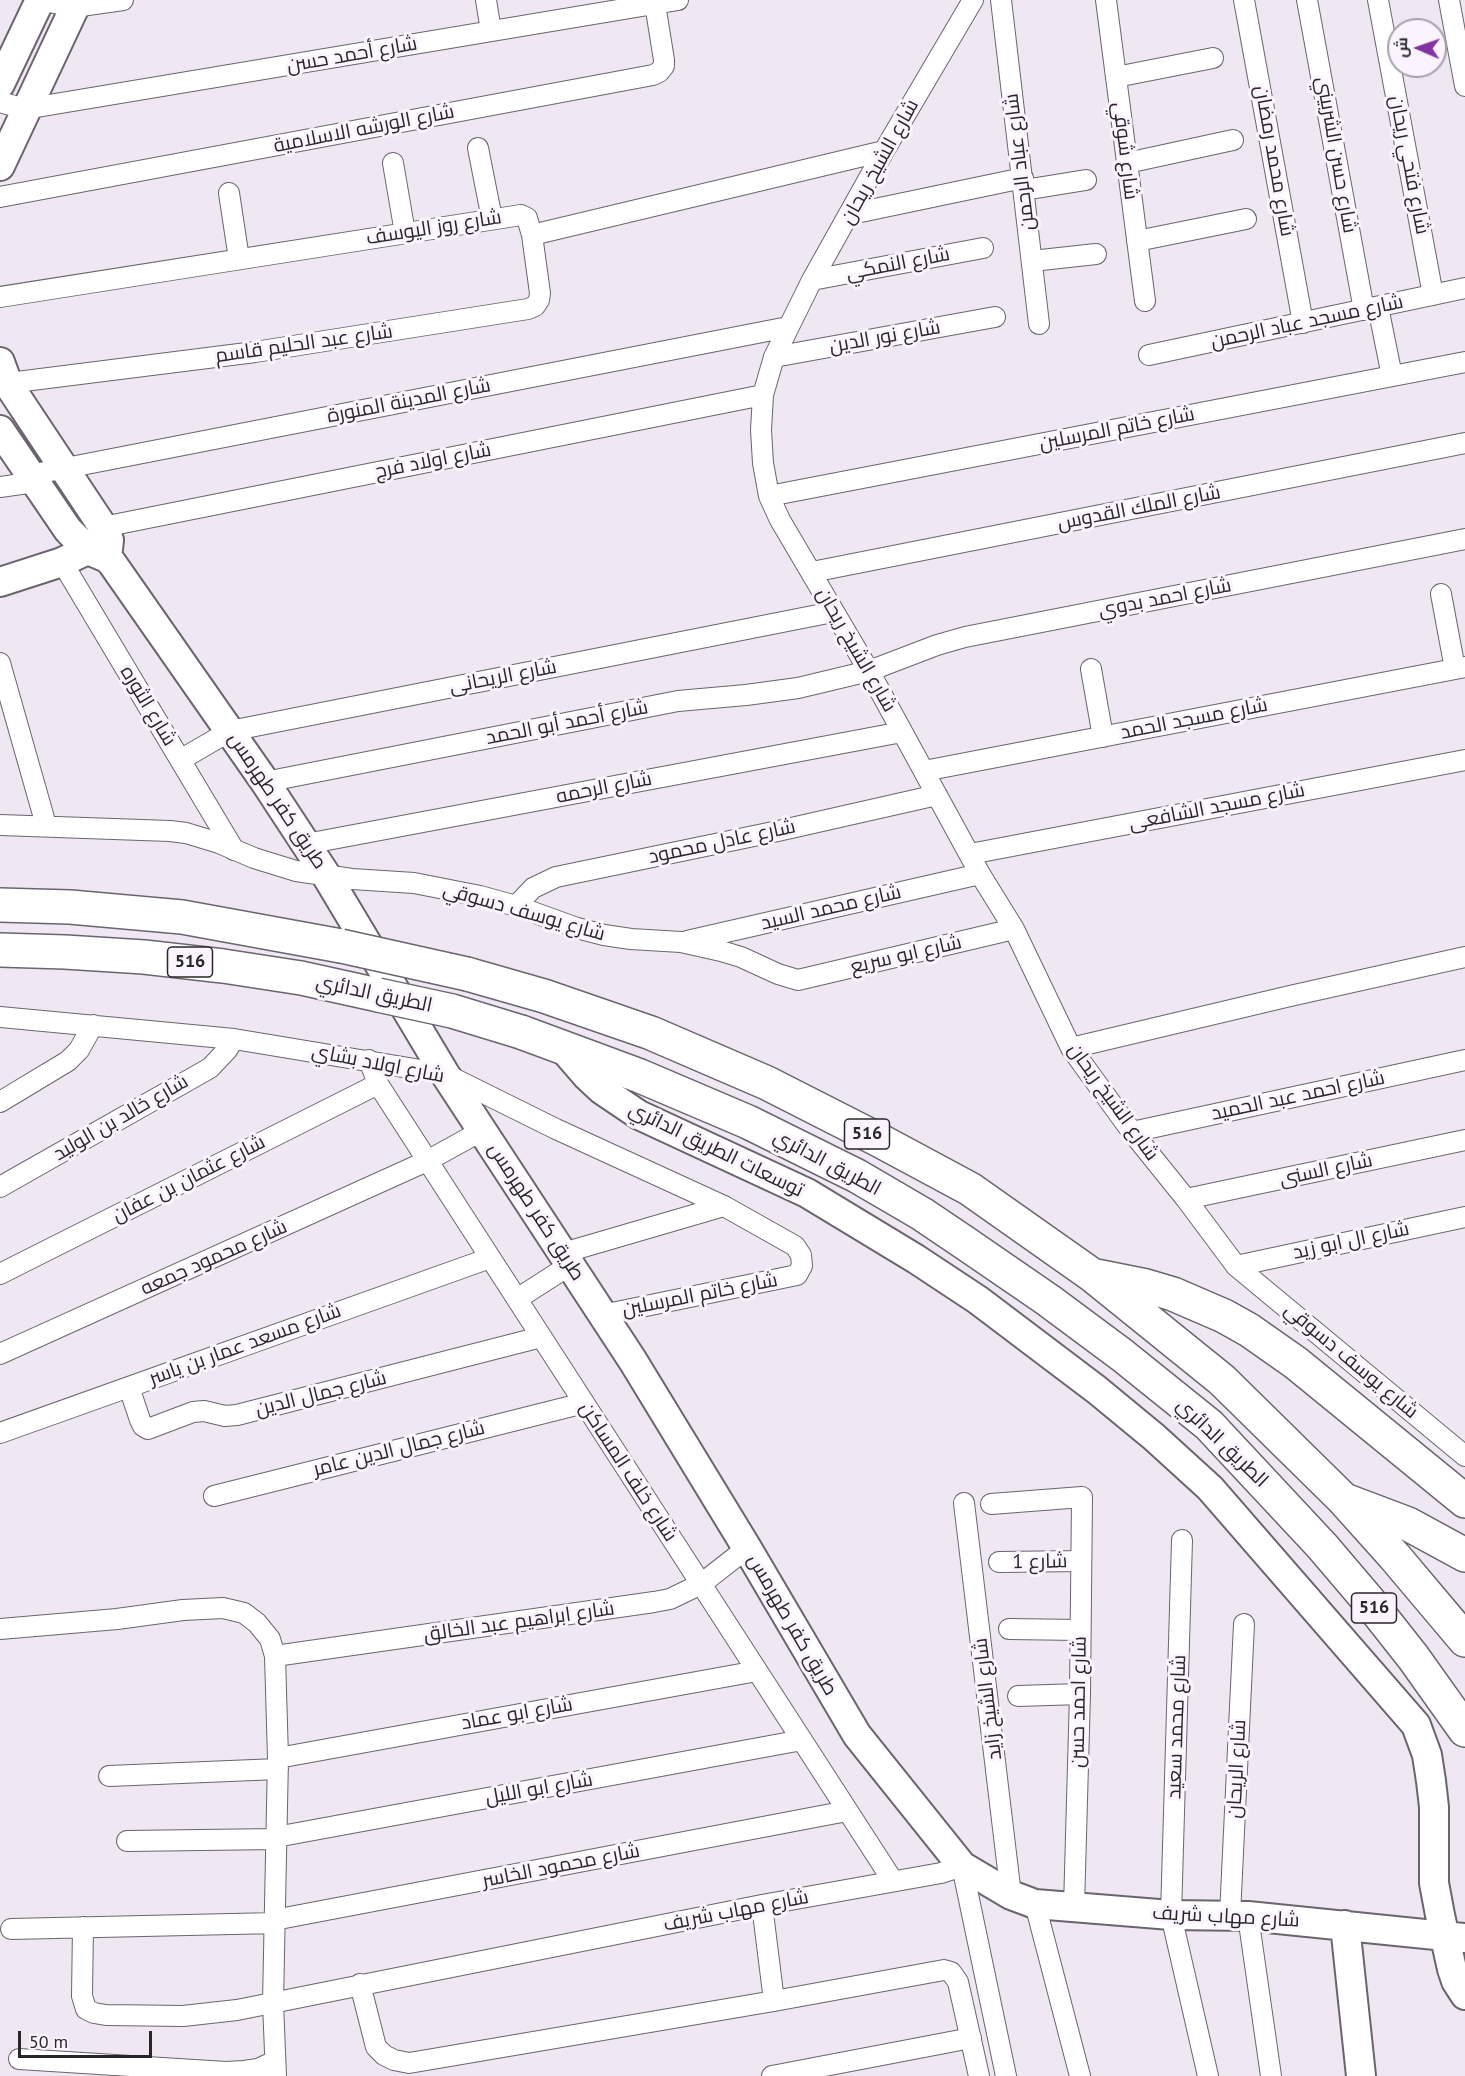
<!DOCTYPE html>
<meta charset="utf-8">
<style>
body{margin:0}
#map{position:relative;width:1465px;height:2076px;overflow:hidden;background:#efe7f2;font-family:"PT Sans",Cairo,sans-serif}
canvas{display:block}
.north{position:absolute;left:1387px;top:18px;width:60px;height:60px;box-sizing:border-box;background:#fbf4fe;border:2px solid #a7a2aa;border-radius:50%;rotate:272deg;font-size:16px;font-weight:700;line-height:24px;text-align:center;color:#29262b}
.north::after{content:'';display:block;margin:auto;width:21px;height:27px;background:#8433a3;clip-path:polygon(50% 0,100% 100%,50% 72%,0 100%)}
.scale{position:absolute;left:18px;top:2031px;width:134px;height:27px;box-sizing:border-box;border:3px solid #29262b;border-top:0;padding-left:8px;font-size:18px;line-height:21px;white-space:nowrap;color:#29262b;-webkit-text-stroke:4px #fbf4fe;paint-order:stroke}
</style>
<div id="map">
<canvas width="1465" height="2076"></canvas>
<div class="north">ش</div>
<div class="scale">50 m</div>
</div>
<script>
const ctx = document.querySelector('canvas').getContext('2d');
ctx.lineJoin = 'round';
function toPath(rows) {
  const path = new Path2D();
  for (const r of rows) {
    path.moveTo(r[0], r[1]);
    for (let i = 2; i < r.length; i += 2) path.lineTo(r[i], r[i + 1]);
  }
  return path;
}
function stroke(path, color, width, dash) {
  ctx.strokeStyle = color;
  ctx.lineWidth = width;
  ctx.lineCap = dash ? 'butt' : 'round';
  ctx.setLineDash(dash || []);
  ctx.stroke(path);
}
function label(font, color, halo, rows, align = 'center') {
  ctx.font = font + ' "PT Sans",Cairo,sans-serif';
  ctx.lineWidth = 6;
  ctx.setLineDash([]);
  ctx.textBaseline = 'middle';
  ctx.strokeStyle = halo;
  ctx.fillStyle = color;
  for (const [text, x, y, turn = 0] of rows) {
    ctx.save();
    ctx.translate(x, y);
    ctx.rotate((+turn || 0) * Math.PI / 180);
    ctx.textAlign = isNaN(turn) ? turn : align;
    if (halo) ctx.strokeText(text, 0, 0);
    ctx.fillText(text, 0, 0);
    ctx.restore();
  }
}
const street = toPath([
 [40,0,74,7,123,0],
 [486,0,491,31],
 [973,0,884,151,812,280,774,357,763,395,761,430,763,463,769,496,780,520,869,671,980,874,1014,929,1071,1048,1132,1132,1186,1199,1236,1266,1465,1456],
 [1001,0,1039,324],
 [1106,0,1145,301],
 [1244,0,1303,323],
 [1307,0,1364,310],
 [1378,0,1433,295],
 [1449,0,1465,86],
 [1116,77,1213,58],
 [0,102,25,109,678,0],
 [478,148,492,219],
 [393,163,405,233],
 [1127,163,1233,140],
 [1024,190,1086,180],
 [229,193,239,259],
 [0,197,653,75,659,72,664,66,664,60,655,4],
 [851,214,1023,178],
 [1137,241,1246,219],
 [1032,261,1096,254],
 [812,280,983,248],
 [0,297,521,215,527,218,532,235,884,151],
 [1378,307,1392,376],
 [1149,355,1465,288],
 [774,357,995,317],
 [0,384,255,352,528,309,535,306,539,300,540,293,532,235],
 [30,475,788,327],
 [0,487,35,482],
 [769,496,1465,362],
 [103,527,763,395],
 [62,562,234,850],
 [812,572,1465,443],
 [1441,594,1455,669],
 [0,663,46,825],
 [1091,669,1103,737],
 [180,760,230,731,833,612],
 [924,771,1465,667],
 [265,782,678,701,746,695,798,688,869,671,937,645,965,637,1465,539],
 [0,825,170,831,186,833,219,843,254,858,296,871,352,879,414,883,480,896,516,906,577,928,604,935,631,939,681,942,721,951,741,957,778,974,798,980,1014,929],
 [306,844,902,732],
 [970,854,1465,760],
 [516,906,533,888,556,877,778,831,937,795],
 [687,941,980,874],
 [0,1017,234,1039,445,1074,556,1129,724,1206,795,1246,801,1255,802,1266,797,1275,602,1315],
 [1071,1048,1290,996,1465,957],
 [369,1060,378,1084,893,1881],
 [0,1102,68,1061,79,1050,93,1025],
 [1132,1132,1465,1060],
 [0,1187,210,1068,227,1050,234,1039],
 [1186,1199,1465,1140],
 [563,1253,724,1206],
 [1236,1266,1465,1217],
 [0,1274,378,1084],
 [517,1299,570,1265],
 [0,1354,427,1161,483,1130],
 [129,1387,140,1420,143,1426,148,1429,193,1412,204,1411,225,1416,237,1415,541,1337],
 [0,1433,490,1258],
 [214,1496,584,1403],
 [964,1503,1011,1895],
 [991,1504,1082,1497,1080,1694,1074,1907],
 [1182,1540,1171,1915,1208,2076],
 [999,1562,1081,1561],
 [0,1629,117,1619,183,1610,223,1608,244,1613,257,1623,270,1639,275,1656,278,1758,273,2003,276,2076],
 [1009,1629,1080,1630],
 [275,1656,654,1602,670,1599,701,1584,747,1548],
 [1018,1696,1080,1694],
 [278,1758,757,1671],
 [109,1776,278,1769],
 [276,1837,802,1740],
 [127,1841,276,1839],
 [1035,1904,1080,2076],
 [762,1905,774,2001],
 [1230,1915,1244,1624],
 [1248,1916,1271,2076],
 [274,1920,847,1811],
 [83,1927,82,1996,86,2009,94,2013,106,2015,183,2016,237,2010,762,1905,941,1873,962,1866,1006,2076],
 [11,1929,276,1923],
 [360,1984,376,2047,384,2055,394,2060,409,2063,774,2001,944,1970,951,1972,958,1982,979,2076],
 [19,2059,226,2072,244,2071,258,2069,275,2061],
 [772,2076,971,2038]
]);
const secondary = toPath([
 [0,84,40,0],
 [0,166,78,0],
 [0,362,8,384,103,527,109,540,107,558],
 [0,430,68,530,88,550,107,558,112,563,265,782,326,875,445,1074,633,1361,747,1548,857,1735,962,1866,1011,1895,1035,1904,1171,1915,1248,1916,1465,1938],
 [0,582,62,562,104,542],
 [561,1046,587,1076,602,1090,639,1115,807,1193,916,1259,978,1300,1097,1390,1154,1437,1210,1488,1416,1725,1427,1755,1431,1781,1434,1807,1434,1883,1440,1915,1452,1969,1456,1981,1465,1995],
 [1345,1925,1361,2076]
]);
const highway = toPath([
 [0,905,70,907,182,917,341,946],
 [0,950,65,952,144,957,223,966,301,978,378,995],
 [467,974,544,996,651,1033,767,1083,877,1139,970,1189,1092,1275,1222,1380,1343,1499,1395,1557,1465,1640],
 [521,1032,640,1076,748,1122,857,1176,922,1214,965,1243,1048,1300,1122,1355,1209,1425,1322,1546,1368,1600,1413,1657,1465,1730],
 [1096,1276,1146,1286,1173,1294,1224,1316,1249,1330,1296,1363,1465,1501],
 [1347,1501,1408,1524,1465,1555]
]);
stroke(street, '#6b646e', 22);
stroke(secondary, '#6b646e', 32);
stroke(highway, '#6b646e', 36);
stroke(street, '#fff', 20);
stroke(secondary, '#fff', 28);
stroke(highway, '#fff', 33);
const highwayBridge = toPath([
 [341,946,467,974],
 [378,995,452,1011,521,1032]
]);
stroke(highwayBridge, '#6b646e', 36, []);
stroke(highwayBridge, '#fff', 33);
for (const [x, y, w] of [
 [190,962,45],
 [867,1134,45],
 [1374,1608,45]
]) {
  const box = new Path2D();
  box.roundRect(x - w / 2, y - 15, w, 30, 4.5);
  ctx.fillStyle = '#fbf4fe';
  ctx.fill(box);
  stroke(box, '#29262b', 1.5);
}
label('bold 18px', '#29262b', null, [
 ["516",190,962],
 ["516",867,1134],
 ["516",1374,1608]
]);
label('20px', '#29262b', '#fbf4fe', [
 ["شارع أحمد حسن",352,55,-10],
 ["شارع الورشه الاسلامية",364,129,-11],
 ["شارع شوقي",1125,151,83],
 ["شارع حسن الشربيني",1336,155,80],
 ["شارع محمد رمضان",1274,161,80],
 ["شارع الشيخ ريحان",880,162,-61],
 ["شارع عباد الرحمن",1020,162,-97],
 ["شارع فتحي ريحان",1409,165,79],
 ["شارع روز اليوسف",434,228,-9],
 ["شارع النمكي",898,264,-11],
 ["شارع مسجد عباد الرحمن",1307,322,-12],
 ["شارع نور الدين",885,337,-10],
 ["شارع عبد الحليم قاسم",304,344,-8],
 ["شارع المدينة المنورة",409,401,-11],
 ["شارع خاتم المرسلين",1117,429,-11],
 ["شارع اولاد فرج",433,461,-11],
 ["شارع الملك القدوس",1139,508,-11],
 ["شارع احمد بدوي",1165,598,-11],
 ["شارع الشيخ ريحان",856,650,60],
 ["شارع الريحانى",503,677,-11],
 ["شارع الثوره",148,706,59],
 ["شارع مسجد الحمد",1194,719,-11],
 ["شارع أحمد أبو الحمد",567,723,-11],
 ["شارع الرحمه",604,788,-11],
 ["طريق كفر طهرمس",277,801,56],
 ["شارع مسجد الشافعى",1217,807,-11],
 ["شارع عادل محمود",722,842,-12],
 ["شارع محمد السيد",831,908,-13],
 ["شارع يوسف دسوقي",524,912,16],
 ["شارع ابو سريع",906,955,-13],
 ["الطريق الدائري",374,994,12],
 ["شارع اولاد بشاي",378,1064,11],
 ["شارع احمد عبد الحميد",1298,1096,-12],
 ["شارع الشيخ ريحان",1113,1102,54],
 ["شارع خالد بن الوليد",121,1118,-30],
 ["توسعات الطريق الدائري",716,1150,26],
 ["الطريق الدائري",827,1163,28],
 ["شارع السنى",1326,1170,-12],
 ["شارع عثمان بن عفان",189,1179,-27],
 ["طريق كفر طهرمس",536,1212,57],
 ["شارع ال ابو زيد",1351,1241,-12],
 ["شارع محمود جمعه",214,1258,-24],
 ["شارع خاتم المرسلين",700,1295,-11],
 ["شارع مسعد عمار بن ياسر",245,1345,-20],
 ["شارع يوسف دسوقي",1351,1361,40],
 ["شارع جمال الدين",321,1394,-14],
 ["الطريق الدائري",1222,1443,44],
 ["شارع جمال الدين عامر",399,1449,-14],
 ["شارع خلف المساكن",628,1472,57],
 ["شارع 1",1040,1562,-1],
 ["شارع ابراهيم عبد الخالق",519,1622,-8],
 ["طريق كفر طهرمس",792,1625,60],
 ["شارع الشيخ زايد",988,1699,-97],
 ["شارع احمد حسن",1079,1702,-89],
 ["شارع ابو عماد",517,1714,-10],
 ["شارع محمد سعيد",1177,1727,-88],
 ["شارع الريحان",1237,1769,-87],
 ["شارع ابو الليل",539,1789,-10],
 ["شارع محمود الخاسر",561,1866,-11],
 ["شارع مهاب شريف",736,1911,-11],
 ["شارع مهاب شريف",1226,1917,3]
]);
</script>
